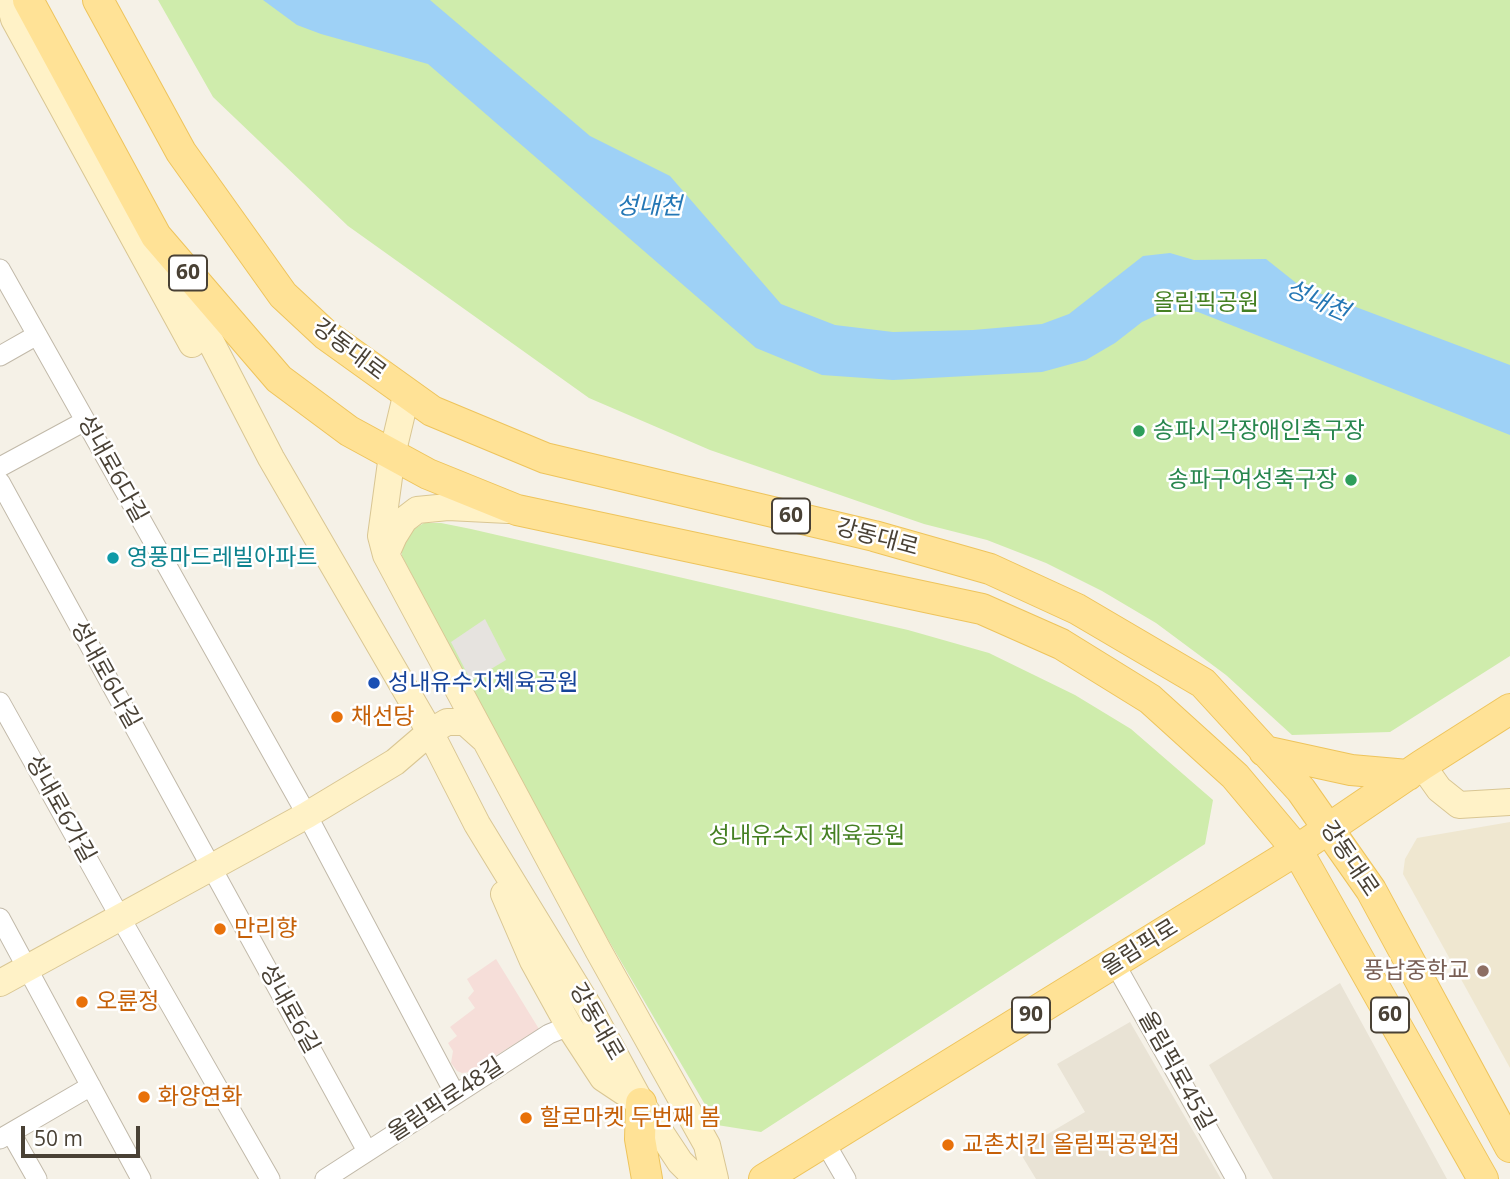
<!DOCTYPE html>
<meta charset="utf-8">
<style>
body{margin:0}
#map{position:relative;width:1510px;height:1179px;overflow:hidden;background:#f5f1e7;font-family:"Open Sans",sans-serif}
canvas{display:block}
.scale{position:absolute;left:21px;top:1126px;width:119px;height:32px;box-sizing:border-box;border:4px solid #494135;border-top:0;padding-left:9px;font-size:21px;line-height:24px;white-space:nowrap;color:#494135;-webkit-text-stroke:5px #fff;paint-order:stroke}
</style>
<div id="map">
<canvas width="1510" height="1179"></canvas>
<div class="scale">50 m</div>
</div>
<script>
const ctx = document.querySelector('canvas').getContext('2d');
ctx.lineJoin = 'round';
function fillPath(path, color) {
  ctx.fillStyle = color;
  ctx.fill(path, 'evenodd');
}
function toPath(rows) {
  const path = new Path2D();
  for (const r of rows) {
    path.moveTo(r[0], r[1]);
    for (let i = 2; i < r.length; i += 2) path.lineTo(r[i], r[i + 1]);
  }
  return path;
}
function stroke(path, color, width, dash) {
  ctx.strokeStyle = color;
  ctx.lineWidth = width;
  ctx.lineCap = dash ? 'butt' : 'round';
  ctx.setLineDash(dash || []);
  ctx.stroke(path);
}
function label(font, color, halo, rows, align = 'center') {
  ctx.font = font + ' "Open Sans","Noto Sans KR",sans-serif';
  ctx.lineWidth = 5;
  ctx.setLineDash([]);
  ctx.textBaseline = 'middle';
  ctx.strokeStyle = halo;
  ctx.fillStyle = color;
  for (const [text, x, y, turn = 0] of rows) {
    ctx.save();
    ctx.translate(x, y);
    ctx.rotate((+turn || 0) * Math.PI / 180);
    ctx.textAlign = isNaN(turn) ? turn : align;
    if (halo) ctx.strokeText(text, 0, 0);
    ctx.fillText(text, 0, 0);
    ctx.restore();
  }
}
fillPath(toPath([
 [1340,983,1447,1179,1273,1179,1209,1065],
 [1130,1022,1221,1179,1036,1179,1019,1151,1085,1112,1057,1064]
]), '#e9e3d5');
fillPath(toPath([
 [1510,822,1510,1068,1403,874,1405,859,1417,838]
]), '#efe7d0');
fillPath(toPath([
 [496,959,539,1029,469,1072,462,1073,457,1071,451,1063,453,1051,448,1043,457,1036,450,1027,475,1008,468,998,474,991,467,979]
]), '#f6ded9');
fillPath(toPath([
 [158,0,1510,0,1510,656,1390,732,1292,735,1226,675,1156,623,1102,591,1046,563,987,540,924,524,710,450,589,398,348,226,213,97],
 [424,523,441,523,471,529,908,630,989,653,1075,695,1131,729,1213,800,1205,844,761,1132,717,1125,562,861,402,556,402,546,409,532]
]), '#cfecac');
fillPath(toPath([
 [485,619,506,660,471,681,451,642]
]), '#e6e3df');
fillPath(toPath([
 [263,0,430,0,590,136,670,176,781,304,835,325,893,332,973,330,1042,324,1069,314,1143,256,1170,253,1194,260,1266,259,1300,286,1510,365,1510,435,1198,312,1168,310,1142,322,1115,343,1086,360,1042,372,893,380,822,375,756,348,428,64,321,34,297,25]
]), '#9ed1f6');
const street = toPath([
 [0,269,307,815,455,1094],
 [0,356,37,335],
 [0,467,85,421],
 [0,482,367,1151],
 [0,702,120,917,270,1179],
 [0,918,141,1179],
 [1115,964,1236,1179],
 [11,1133,37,1179],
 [0,1139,91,1086],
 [824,1141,846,1179],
 [325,1179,549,1034,569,1026]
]);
const secondary = toPath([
 [9,0,14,19,192,344],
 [170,263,271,458,430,732,477,824,590,1009,641,1103,680,1162,697,1179],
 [407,392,392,455,381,536,386,555,598,950,707,1145,715,1179],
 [386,554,394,536,404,520,417,510,448,507,508,510],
 [1422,765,1439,789,1459,805,1510,802],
 [504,894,533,961,569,1026,603,1078,636,1100],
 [0,983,307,815,395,762,430,732,447,722,465,722,484,739]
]);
const primary = toPath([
 [28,0,156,236,279,379,349,431,428,474,517,510,982,609,1061,644,1150,699,1235,776,1297,850,1483,1179],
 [98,0,181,152,283,295,326,335,432,411,545,458,874,536,990,569,1077,609,1203,683,1301,790,1371,890,1510,1147],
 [1264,751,1351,770,1408,775],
 [641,1103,640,1139,647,1179],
 [764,1179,1297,850,1422,765,1510,709]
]);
stroke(street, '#c1b9a9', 21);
stroke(secondary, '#d9c693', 28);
stroke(primary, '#eec45c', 32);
stroke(street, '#fff', 19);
stroke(secondary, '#fff2c7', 26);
stroke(primary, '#ffe296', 30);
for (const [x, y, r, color] of [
 [1139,431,7,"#2e9e5b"],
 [1351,480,7,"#2e9e5b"],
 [113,558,7,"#0f9aa8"],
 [374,683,7,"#1a4fb4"],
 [337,717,7,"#e8710a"],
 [220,929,7,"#e8710a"],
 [1483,971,7,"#8d6e63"],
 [82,1002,7,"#e8710a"],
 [144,1097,7,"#e8710a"],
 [526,1118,7,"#e8710a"],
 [948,1145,7,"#e8710a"]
]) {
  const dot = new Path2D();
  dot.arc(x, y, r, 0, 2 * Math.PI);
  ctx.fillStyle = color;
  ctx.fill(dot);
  stroke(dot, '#fff', 2.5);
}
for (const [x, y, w] of [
 [188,273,38],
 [791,516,38],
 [1031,1015,38],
 [1390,1015,38]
]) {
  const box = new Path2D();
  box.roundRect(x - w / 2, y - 17.5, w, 35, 5);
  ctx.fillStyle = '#fff';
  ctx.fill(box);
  stroke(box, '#494135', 2);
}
label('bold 21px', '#494135', null, [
 ["60",188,273],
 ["60",791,516],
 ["90",1031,1015],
 ["60",1390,1015]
]);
label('23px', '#458023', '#fff', [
 ["올림픽공원",1206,303],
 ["성내유수지 체육공원",807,836]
]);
label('23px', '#494135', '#fff', [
 ["강동대로",349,350,37],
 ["성내로6다길",112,469,61],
 ["강동대로",877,538,15],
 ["성내로6나길",105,675,61],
 ["성내로6가길",60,809,61],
 ["강동대로",1349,859,56],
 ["올림픽로",1140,948,-32],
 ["성내로6길",289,1009,61],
 ["강동대로",596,1022,60],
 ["올림픽로45길",1176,1071,61],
 ["올림픽로48길",446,1100,-33]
]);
label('23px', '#27864d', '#fff', [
 ["송파시각장애인축구장",1153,431],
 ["송파구여성축구장",1337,480,"right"]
], 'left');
label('23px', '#0d838f', '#fff', [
 ["영풍마드레빌아파트",127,558]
], 'left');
label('23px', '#164399', '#fff', [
 ["성내유수지체육공원",388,683]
], 'left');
label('23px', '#c56008', '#fff', [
 ["채선당",351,717],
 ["만리향",234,929],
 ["오륜정",96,1002],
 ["화양연화",158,1097],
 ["할로마켓 두번째 봄",540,1118],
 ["교촌치킨 올림픽공원점",962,1145]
], 'left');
label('23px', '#785e54', '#fff', [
 ["풍납중학교",1469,971]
], 'right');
label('italic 24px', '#2477b5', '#fff', [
 ["성내천",649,207],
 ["성내천",1317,301,24]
]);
</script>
